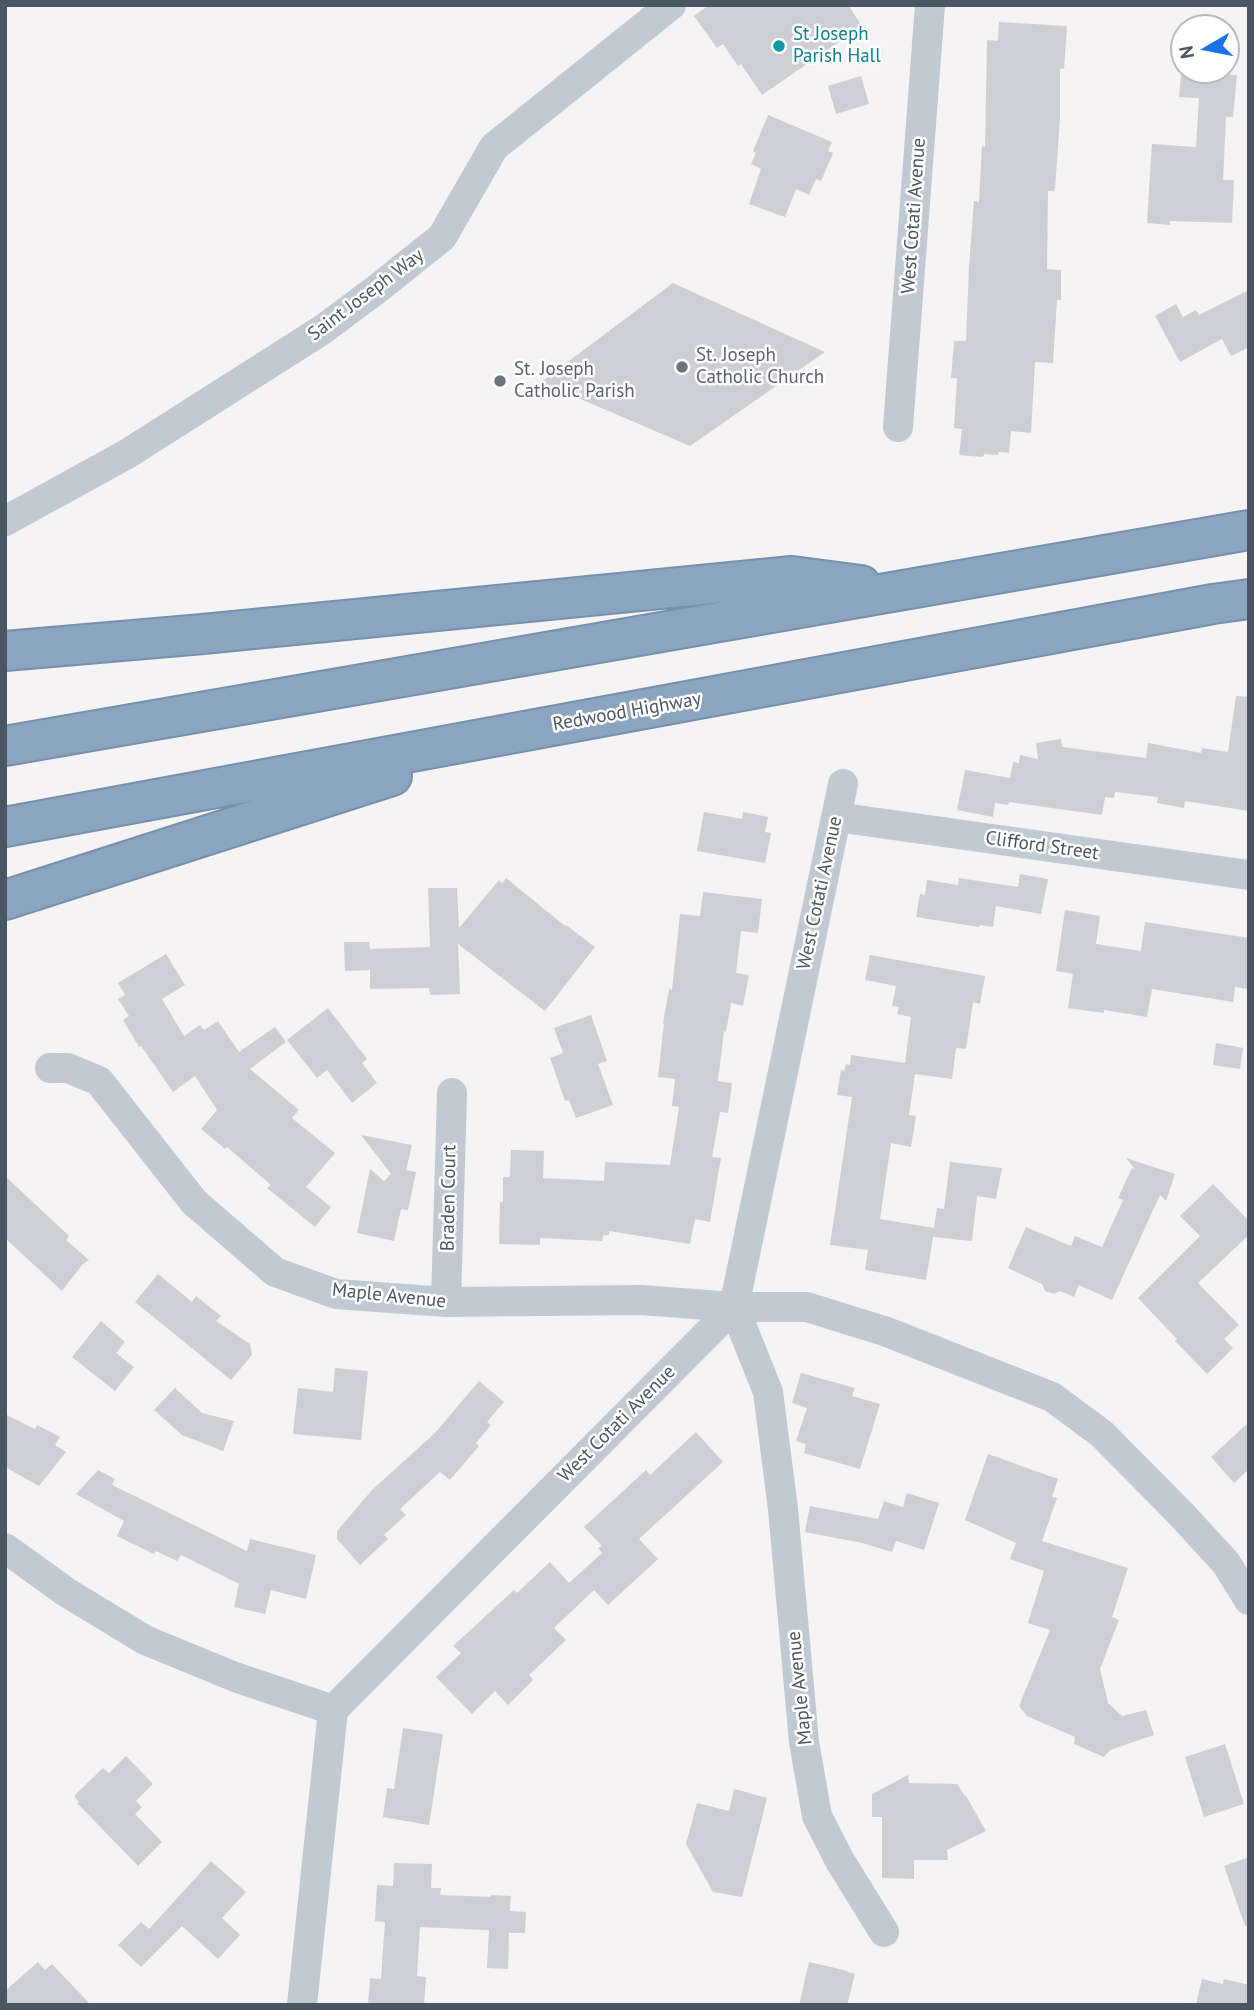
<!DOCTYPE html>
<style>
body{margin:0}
#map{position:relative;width:1254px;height:2010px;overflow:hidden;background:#f5f3f3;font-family:"PT Sans",sans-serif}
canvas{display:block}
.frame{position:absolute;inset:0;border:7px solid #4a5661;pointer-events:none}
.north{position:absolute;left:1170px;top:14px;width:70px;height:70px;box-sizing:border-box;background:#fff;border:2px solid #b7bbc0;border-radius:50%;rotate:260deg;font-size:19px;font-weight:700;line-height:28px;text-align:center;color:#4a5661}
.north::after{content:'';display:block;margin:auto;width:24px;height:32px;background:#1a73e8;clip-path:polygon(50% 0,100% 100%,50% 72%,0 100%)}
</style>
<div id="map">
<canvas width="1254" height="2010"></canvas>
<div class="frame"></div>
<div class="north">N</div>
</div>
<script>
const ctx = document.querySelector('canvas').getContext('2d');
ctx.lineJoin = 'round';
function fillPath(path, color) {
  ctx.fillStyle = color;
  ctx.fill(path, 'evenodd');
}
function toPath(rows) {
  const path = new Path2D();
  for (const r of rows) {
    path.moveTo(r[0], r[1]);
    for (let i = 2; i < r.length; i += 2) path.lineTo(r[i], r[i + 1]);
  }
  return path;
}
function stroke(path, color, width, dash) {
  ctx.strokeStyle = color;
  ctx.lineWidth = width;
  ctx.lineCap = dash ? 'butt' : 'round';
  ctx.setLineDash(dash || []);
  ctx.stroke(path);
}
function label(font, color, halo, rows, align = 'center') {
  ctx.font = font + ' "PT Sans",sans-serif';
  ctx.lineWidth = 5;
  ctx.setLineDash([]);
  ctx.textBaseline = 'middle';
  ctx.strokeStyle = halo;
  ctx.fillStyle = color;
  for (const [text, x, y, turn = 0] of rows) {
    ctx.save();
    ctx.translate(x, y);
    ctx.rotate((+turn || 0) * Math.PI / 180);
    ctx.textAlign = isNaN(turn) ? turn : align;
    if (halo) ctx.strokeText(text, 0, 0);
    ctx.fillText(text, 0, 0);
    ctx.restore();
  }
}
fillPath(toPath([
 [709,5,848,5,862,26,762,95,741,64,738,66,723,44,717,48,694,16],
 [999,22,1067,26,1064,69,1060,69,1060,118,1055,189,1054,191,1048,191,1047,269,1061,270,1061,300,1057,300,1053,363,1035,362,1031,433,1011,431,1009,453,999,452,998,455,984,454,983,457,959,455,962,429,954,428,957,378,951,378,954,341,966,341,969,266,974,201,979,202,982,146,985,147,987,40,998,41],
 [1201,73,1237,75,1233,117,1226,117,1223,180,1234,180,1232,223,1170,221,1170,225,1147,223,1152,144,1196,147,1199,98,1179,97,1181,75,1200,76],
 [861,76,869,104,836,114,828,86],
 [768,115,832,142,828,151,833,153,821,181,816,179,809,195,796,189,785,217,749,204,761,169,751,164,756,153,753,151],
 [673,283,825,352,690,446,541,382],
 [1249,290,1249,347,1231,356,1222,339,1180,362,1155,316,1176,304,1183,317,1196,310,1199,315],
 [1236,696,1249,697,1249,811,1185,801,1184,808,1157,803,1158,797,1115,792,1114,798,1105,797,1102,815,1009,802,1008,805,995,803,993,817,957,810,965,770,1010,778,1013,762,1019,763,1020,755,1038,759,1036,743,1061,739,1062,747,1146,758,1148,743,1201,753,1202,748,1228,752],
 [704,812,742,819,743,812,768,817,765,832,771,833,765,863,697,851],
 [1020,874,1048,879,1041,914,996,906,993,927,980,925,979,927,916,917,920,894,925,895,927,880,958,885,959,878,1018,887],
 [506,878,565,926,566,925,595,947,545,1011,458,944,460,994,430,995,429,988,370,989,370,970,345,971,344,942,369,942,370,949,430,947,428,888,457,888,459,928,499,880,502,883],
 [703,892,762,899,758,933,741,931,736,973,749,975,743,1006,731,1003,726,1032,724,1031,718,1081,732,1083,728,1113,720,1112,712,1157,721,1158,710,1222,695,1219,690,1244,609,1231,609,1235,603,1235,602,1241,540,1238,540,1245,499,1244,500,1202,503,1202,503,1177,510,1177,511,1150,544,1151,543,1178,604,1181,605,1162,670,1165,679,1107,672,1106,675,1079,658,1077,664,1024,663,1023,669,989,672,990,680,914,700,916],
 [1065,910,1100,916,1096,944,1141,951,1145,922,1249,938,1249,989,1235,987,1233,1002,1152,989,1147,1017,1104,1010,1104,1013,1068,1008,1073,974,1056,971],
 [166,954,185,985,162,999,184,1036,200,1025,204,1030,218,1021,239,1052,275,1027,286,1042,250,1069,299,1110,292,1118,335,1153,306,1187,331,1207,315,1227,267,1188,271,1185,227,1147,225,1149,201,1129,217,1110,195,1076,173,1092,141,1046,139,1047,123,1020,129,1016,118,999,125,995,118,983],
 [870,955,985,976,980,1004,973,1002,966,1049,956,1048,952,1079,915,1074,909,1115,916,1116,911,1147,891,1143,880,1219,934,1228,937,1208,944,1209,950,1162,1002,1168,996,1199,977,1196,972,1241,933,1237,926,1280,865,1270,868,1250,830,1245,852,1097,837,1095,841,1070,844,1071,846,1064,850,1065,851,1055,905,1063,911,1017,897,1014,899,1007,892,1006,896,986,865,980],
 [328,1008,367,1059,362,1063,377,1083,352,1103,327,1070,317,1078,287,1040],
 [591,1015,607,1061,598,1064,613,1105,576,1118,569,1100,565,1101,550,1058,563,1053,554,1028],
 [1216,1043,1243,1048,1240,1069,1213,1065],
 [361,1135,412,1145,406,1170,416,1172,408,1210,401,1209,394,1241,357,1233,370,1169,384,1181,391,1174],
 [1126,1158,1175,1174,1166,1201,1160,1195,1112,1300,1079,1285,1074,1297,1060,1291,1054,1294,1045,1291,1042,1284,1008,1268,1026,1227,1071,1246,1075,1236,1102,1247,1123,1200,1118,1198,1132,1168,1135,1169],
 [5,1176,69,1236,66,1240,89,1260,82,1265,62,1291,5,1238],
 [1213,1184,1249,1221,1249,1235,1198,1283,1239,1325,1224,1339,1233,1348,1207,1374,1175,1341,1177,1339,1138,1298,1200,1236,1180,1216],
 [158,1274,192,1302,196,1296,221,1316,216,1321,250,1344,252,1355,231,1380,135,1302],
 [101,1321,125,1342,116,1353,134,1367,115,1391,72,1357],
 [335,1368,368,1371,361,1440,293,1434,298,1388,333,1392],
 [801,1373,855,1388,852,1396,880,1404,860,1469,804,1453,806,1444,796,1441,807,1408,792,1403],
 [479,1381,504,1402,487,1422,491,1425,476,1443,479,1446,450,1480,440,1472,400,1509,406,1515,384,1535,388,1539,360,1565,337,1539,337,1531,372,1490,435,1433],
 [175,1388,202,1413,234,1421,223,1451,182,1435,154,1410],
 [5,1414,35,1429,37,1425,60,1437,55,1445,66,1452,39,1486,5,1467],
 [1249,1422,1249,1469,1234,1483,1211,1457],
 [696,1432,723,1462,639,1539,658,1559,608,1605,594,1590,554,1628,566,1640,529,1675,533,1680,508,1705,495,1691,472,1714,436,1677,461,1653,453,1646,514,1590,517,1593,550,1562,569,1583,602,1553,598,1548,602,1546,584,1527,646,1470,650,1475],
 [988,1454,1058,1479,1052,1497,1057,1498,1042,1541,1128,1568,1112,1617,1119,1620,1100,1669,1108,1703,1122,1716,1146,1710,1154,1735,1110,1750,1104,1757,1074,1744,1075,1737,1027,1716,1019,1706,1050,1630,1028,1623,1044,1571,1010,1559,1016,1543,965,1520],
 [98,1470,115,1479,112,1485,247,1551,250,1539,316,1555,306,1599,271,1590,265,1614,234,1607,239,1584,181,1555,177,1561,156,1551,154,1554,117,1536,124,1521,76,1494],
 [907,1493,939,1503,924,1550,896,1541,892,1552,862,1543,805,1532,810,1506,878,1519,884,1501,903,1507],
 [403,1728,443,1734,429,1825,383,1817,387,1788,394,1789],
 [1225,1744,1244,1804,1204,1817,1185,1757],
 [126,1756,153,1784,136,1801,142,1807,135,1814,162,1842,138,1866,77,1803,79,1802,74,1796,103,1768,109,1773],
 [908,1775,909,1783,957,1784,965,1796,966,1796,986,1831,947,1850,948,1860,914,1860,914,1879,882,1878,882,1817,872,1817,872,1794],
 [734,1789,767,1798,742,1897,713,1892,686,1844,697,1803,729,1811],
 [1249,1857,1249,1926,1245,1926,1224,1866],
 [211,1861,246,1892,222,1918,240,1935,218,1959,182,1926,141,1967,118,1945,141,1922,149,1929],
 [394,1863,432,1864,431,1888,441,1888,440,1895,490,1897,491,1895,511,1896,510,1911,526,1912,525,1933,509,1933,508,1969,487,1968,489,1930,420,1927,417,1976,426,1977,424,2005,368,2005,370,1978,381,1979,385,1922,375,1921,377,1885,393,1886],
 [38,1962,45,1970,52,1964,91,2005,5,2005,5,1991],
 [809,1962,848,1971,847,1972,855,1974,847,2005,799,2005],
 [1202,1979,1223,1984,1224,1979,1249,1985,1249,2005,1196,2005]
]), '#cdcfd5');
const highway = toPath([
 [5,651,203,634,792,576,861,585],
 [5,746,1249,530],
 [5,827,1213,604,1249,599],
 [5,900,392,776]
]);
stroke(highway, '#7690ad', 42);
stroke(toPath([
 [898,427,930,5],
 [5,521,127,454,322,330,377,289,442,237,494,147,671,5],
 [836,817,1249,875],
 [50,1068,68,1068,99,1081,194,1202,275,1272,336,1294,446,1302,641,1300,734,1307,807,1307,887,1332,1052,1397,1102,1434,1181,1514,1226,1563,1249,1600],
 [446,1302,452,1093],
 [734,1307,768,1392,783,1509,804,1742,817,1816,840,1861,884,1932],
 [5,1548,66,1592,145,1640,235,1677,333,1710],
 [302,2005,333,1710,734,1307,843,784]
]), '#c1cad2', 30);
stroke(highway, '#8ba5c1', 38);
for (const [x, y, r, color] of [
 [779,46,7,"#0f9aa8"],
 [682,367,7,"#6b7280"],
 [500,381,7,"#6b7280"]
]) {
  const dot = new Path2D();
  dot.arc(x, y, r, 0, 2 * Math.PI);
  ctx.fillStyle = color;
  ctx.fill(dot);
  stroke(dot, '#fff', 2.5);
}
label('19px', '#0d838f', '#fff', [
 ["St Joseph",793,35],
 ["Parish Hall",793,57]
], 'left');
label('19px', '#4a5661', '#fff', [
 ["West Cotati Avenue",914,216,-86],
 ["Saint Joseph Way",366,295,-37],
 ["Redwood Highway",627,712,-10],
 ["Clifford Street",1042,846,8],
 ["West Cotati Avenue",820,893,-78],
 ["Braden Court",449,1198,-89],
 ["Maple Avenue",389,1296,6],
 ["West Cotati Avenue",617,1424,-45],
 ["Maple Avenue",800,1688,-96]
]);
label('19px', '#5b616d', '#fff', [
 ["St. Joseph",696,356],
 ["Catholic Church",696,378],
 ["St. Joseph",514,370],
 ["Catholic Parish",514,392]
], 'left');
</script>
